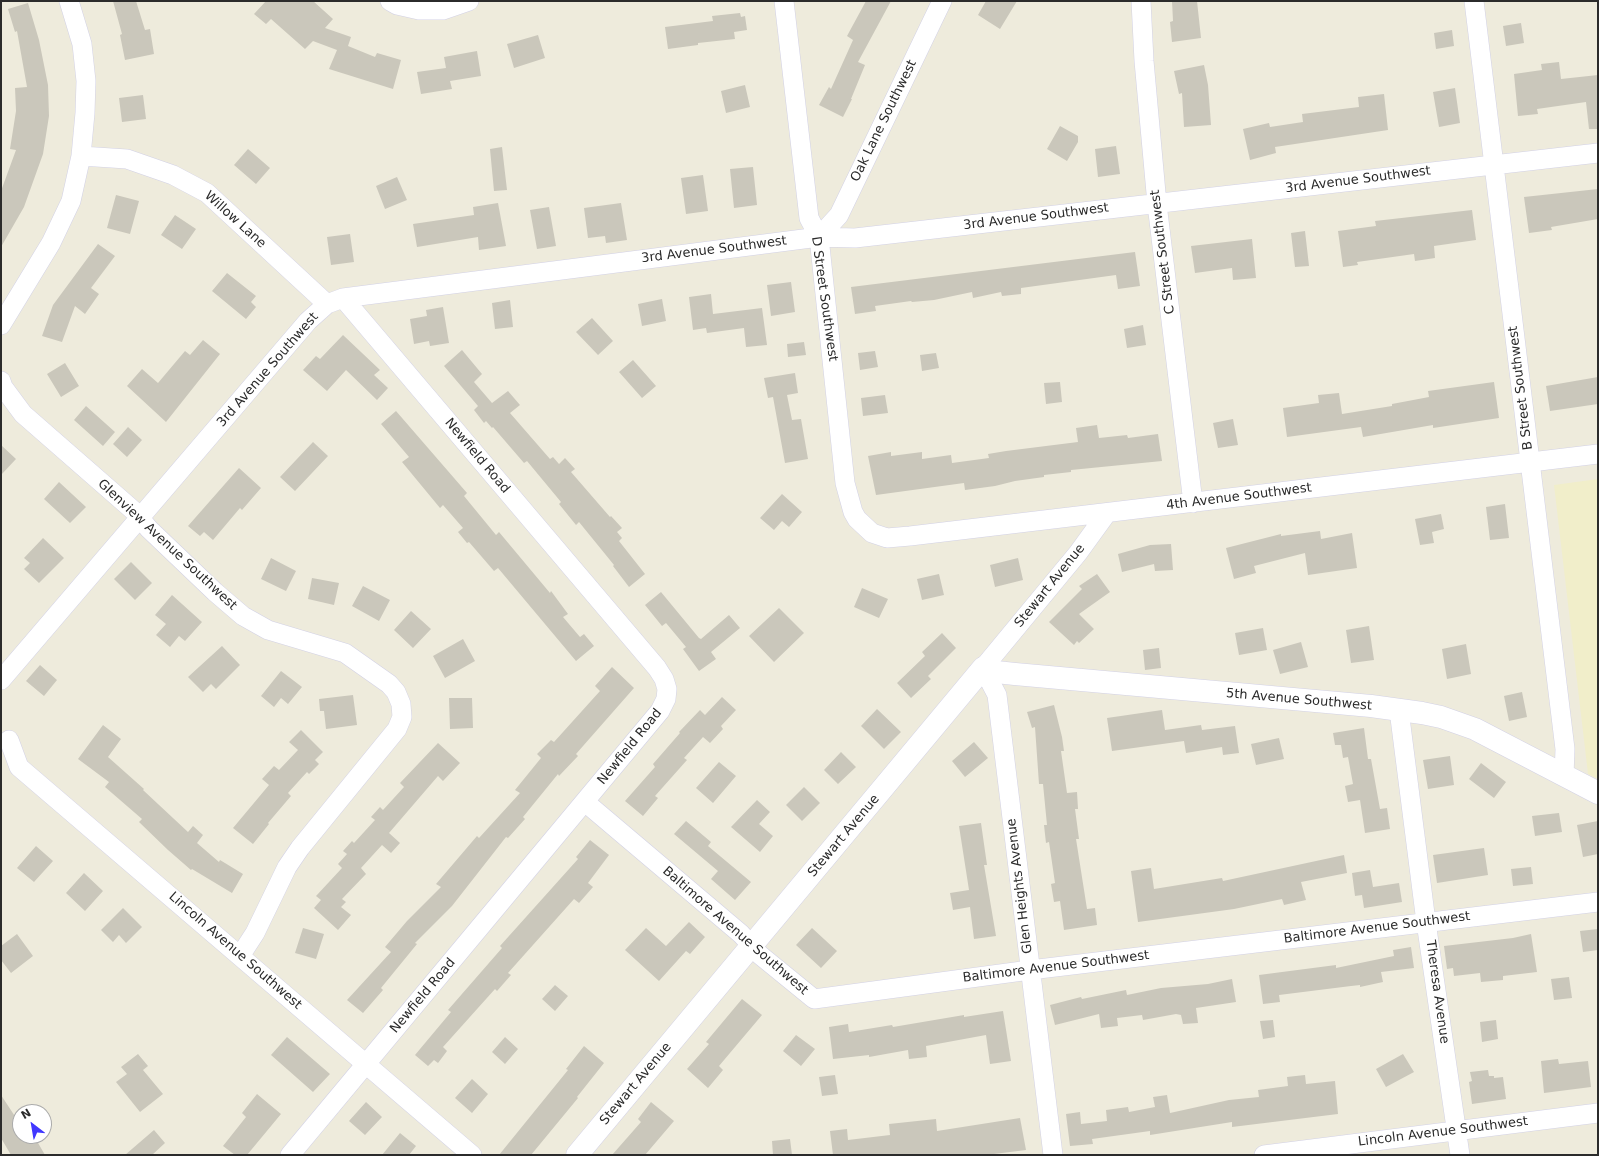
<!DOCTYPE html>
<style>
body{margin:0}
#map{position:relative;width:1599px;height:1156px;overflow:hidden;background:#eeebdc;font-family:"DejaVu Sans",sans-serif}
canvas{display:block}
.frame{position:absolute;inset:0;border:2px solid #2b2b2b;pointer-events:none}
.north{position:absolute;left:12px;top:1104px;width:40px;height:40px;box-sizing:border-box;background:#fff;border:1px solid #aaa;border-radius:50%;rotate:329deg;font-size:11px;font-weight:700;line-height:16px;text-align:center;color:#2b2b2b}
.north::after{content:'';display:block;margin:auto;width:14px;height:18px;background:#4138ff;clip-path:polygon(50% 0,100% 100%,50% 72%,0 100%)}
</style>
<div id="map">
<canvas width="1599" height="1156"></canvas>
<div class="frame"></div>
<div class="north">N</div>
</div>
<script>
const ctx = document.querySelector('canvas').getContext('2d');
ctx.lineJoin = 'round';
function fillPath(path, color) {
  ctx.fillStyle = color;
  ctx.fill(path, 'evenodd');
}
function toPath(rows) {
  const path = new Path2D();
  for (const r of rows) {
    path.moveTo(r[0], r[1]);
    for (let i = 2; i < r.length; i += 2) path.lineTo(r[i], r[i + 1]);
  }
  return path;
}
function stroke(path, color, width, dash) {
  ctx.strokeStyle = color;
  ctx.lineWidth = width;
  ctx.lineCap = dash ? 'butt' : 'round';
  ctx.setLineDash(dash || []);
  ctx.stroke(path);
}
function label(font, color, halo, rows, align = 'center') {
  ctx.font = font + ' "DejaVu Sans",sans-serif';
  ctx.lineWidth = 3.5;
  ctx.setLineDash([]);
  ctx.textBaseline = 'middle';
  ctx.strokeStyle = halo;
  ctx.fillStyle = color;
  for (const [text, x, y, turn = 0] of rows) {
    ctx.save();
    ctx.translate(x, y);
    ctx.rotate((+turn || 0) * Math.PI / 180);
    ctx.textAlign = isNaN(turn) ? turn : align;
    if (halo) ctx.strokeText(text, 0, 0);
    ctx.fillText(text, 0, 0);
    ctx.restore();
  }
}
fillPath(toPath([
 [1598,479,1598,779,1588,774,1554,485]
]), '#f1eeca');
fillPath(toPath([
 [113,1,136,1,145,30,150,29,154,54,125,60,120,35,122,34],
 [266,1,313,1,333,19,325,28,351,37,348,46,375,57,377,53,401,60,393,89,329,69,337,50,313,41,305,49,271,19,266,24,254,14],
 [866,1,891,1,858,62,865,65,851,99,852,99,843,117,819,105,829,87,831,89,853,40,847,36],
 [986,1,1017,1,1000,29,978,15],
 [1172,1,1197,1,1201,38,1172,42,1170,22,1173,21],
 [28,3,39,40,48,85,49,116,43,154,24,207,1,247,1,191,16,150,10,149,16,111,15,88,27,87,17,31,15,32,8,9],
 [740,13,741,17,745,16,747,30,734,32,735,39,698,43,698,45,668,49,665,27,713,21,712,16],
 [1521,23,1524,43,1506,46,1503,26],
 [1452,30,1454,46,1436,49,1434,33],
 [538,35,545,58,514,68,507,44],
 [477,51,481,76,450,81,452,89,421,94,417,72,446,68,444,57],
 [1559,62,1561,79,1598,75,1598,129,1589,129,1586,102,1537,109,1538,114,1518,116,1514,74,1542,70,1541,64],
 [1204,65,1208,85,1211,125,1184,127,1182,93,1179,94,1174,71],
 [745,85,750,107,726,113,721,91],
 [1455,88,1460,123,1439,127,1433,92],
 [1384,94,1388,130,1275,147,1276,153,1250,160,1243,129,1269,123,1270,127,1303,122,1302,114,1359,107,1358,97],
 [143,95,146,119,122,122,119,98],
 [1060,126,1078,136,1078,142,1067,161,1047,149],
 [1116,146,1120,174,1098,177,1095,149],
 [502,147,507,190,494,191,490,149],
 [248,149,270,168,256,184,234,165],
 [753,167,757,205,734,208,730,169],
 [703,175,708,211,686,214,681,178],
 [397,177,407,200,385,209,376,186],
 [1598,189,1598,219,1551,227,1552,230,1529,233,1524,197],
 [116,195,139,201,130,234,107,228],
 [498,203,506,246,479,250,478,237,417,247,413,224,474,215,473,207],
 [621,203,627,240,606,243,605,236,588,238,584,208],
 [549,207,556,246,537,249,530,210],
 [1472,210,1476,240,1434,246,1435,258,1415,261,1414,254,1357,262,1358,265,1343,267,1338,231,1376,226,1375,221],
 [175,215,196,229,182,249,161,235],
 [1305,231,1309,266,1295,267,1291,233],
 [350,234,354,262,331,265,327,237],
 [1252,239,1256,278,1233,280,1232,268,1195,273,1191,246],
 [98,244,115,256,91,288,99,294,85,314,75,306,62,342,42,336,53,305],
 [1135,252,1140,286,1118,289,1116,275,1021,288,1021,294,1002,296,1001,292,973,298,972,292,934,300,912,302,911,301,875,306,876,311,855,314,851,287],
 [227,273,256,296,251,302,256,307,246,319,212,291],
 [791,282,795,312,771,316,767,285],
 [711,294,713,314,762,308,767,345,746,347,744,328,707,333,706,328,693,330,689,297],
 [662,299,666,321,642,326,638,304],
 [510,300,513,327,495,329,492,303],
 [443,307,449,343,430,346,429,341,414,344,410,319,427,316,426,310],
 [592,318,613,341,598,355,576,332],
 [1143,325,1146,345,1127,348,1124,329],
 [343,335,380,370,374,375,388,388,377,400,346,370,327,391,303,370,316,356,320,359],
 [203,340,220,354,166,422,127,386,142,369,158,383,185,351,190,355],
 [804,342,806,355,788,357,787,344],
 [462,350,482,374,474,382,492,403,508,391,520,405,510,413,550,459,553,457,559,464,565,458,575,469,571,472,610,517,611,516,622,528,617,532,622,538,619,541,645,574,629,587,613,566,614,565,579,522,576,525,559,504,561,502,527,461,524,463,493,427,492,428,486,421,484,423,474,410,478,406,444,366],
 [875,351,878,367,860,370,858,353],
 [936,353,939,368,922,371,920,355],
 [633,360,656,386,642,398,619,372],
 [65,363,79,386,61,397,47,374],
 [795,373,798,393,787,395,792,420,801,419,808,459,785,463,773,397,768,398,764,378],
 [1598,377,1598,404,1550,411,1546,386],
 [1060,382,1062,402,1046,404,1044,383],
 [1494,382,1499,418,1433,428,1433,425,1363,437,1361,427,1287,437,1283,408,1319,403,1318,395,1339,393,1342,414,1392,406,1392,404,1429,397,1428,391],
 [885,395,888,413,863,416,861,398],
 [86,406,115,432,103,446,74,420],
 [396,411,467,493,464,496,496,535,499,532,550,593,551,591,568,614,563,617,580,637,584,634,594,646,576,661,498,568,494,571,469,542,467,543,458,532,463,528,443,505,440,508,402,462,409,457,381,424],
 [1233,419,1238,445,1218,448,1213,423],
 [1097,425,1099,438,1127,435,1128,438,1158,434,1162,461,1071,470,1071,472,1044,475,1044,477,1015,481,995,486,965,490,964,483,876,495,868,456,891,452,891,456,922,452,922,459,951,455,952,463,989,458,988,454,1006,451,1078,442,1076,428],
 [128,427,142,440,127,457,113,444],
 [313,442,328,456,295,491,280,477],
 [1,445,16,459,1,475],
 [239,468,261,488,242,510,240,508,213,540,204,532,200,536,188,526],
 [59,482,86,507,70,523,44,499],
 [782,494,802,512,789,527,782,521,774,530,760,518],
 [1505,504,1509,538,1490,540,1486,507],
 [1441,514,1444,529,1432,532,1434,543,1420,545,1415,519],
 [1320,531,1321,539,1352,533,1357,568,1308,575,1305,553,1254,566,1256,573,1234,579,1226,548,1281,534,1281,536],
 [43,538,64,558,39,583,24,569,30,563,24,558],
 [1171,544,1173,570,1155,571,1154,564,1122,572,1118,554,1150,545],
 [271,558,296,571,286,591,261,579],
 [1018,558,1023,580,995,587,990,565],
 [131,562,152,583,135,600,114,579],
 [939,574,944,595,922,600,917,579],
 [1097,574,1110,592,1079,614,1094,629,1079,643,1077,641,1074,645,1049,622,1082,589,1079,586],
 [312,578,339,583,334,605,308,599],
 [363,586,390,600,379,621,352,606],
 [862,588,888,599,879,618,854,607],
 [661,592,699,638,701,639,729,615,740,628,711,652,716,659,699,671,683,649,686,647,666,623,662,626,645,605],
 [172,595,202,622,185,641,179,636,170,647,156,635,166,624,155,615],
 [779,608,804,633,774,662,749,636],
 [411,611,431,629,413,648,394,630],
 [1369,626,1374,660,1351,663,1346,630],
 [1263,628,1267,650,1239,655,1235,633],
 [942,633,956,648,928,676,931,679,911,698,897,683,925,656,922,652],
 [463,639,475,661,445,678,433,656],
 [1301,642,1308,667,1280,674,1273,650],
 [1466,644,1471,674,1447,679,1442,649],
 [222,646,240,665,216,689,211,684,203,692,188,677],
 [1159,648,1161,668,1145,670,1143,650],
 [40,665,57,680,44,696,26,681],
 [612,667,634,688,576,754,578,756,559,776,558,774,523,817,525,819,508,838,506,837,452,906,415,943,417,944,381,988,383,990,363,1013,347,1000,391,952,385,947,407,921,441,887,436,884,477,836,479,838,520,793,515,790,541,758,537,754,551,740,554,742,600,691,595,686],
 [281,671,302,687,288,704,281,698,274,707,261,696],
 [1522,692,1527,717,1509,721,1504,696],
 [353,695,357,725,326,729,324,711,320,711,319,699],
 [722,697,736,710,721,726,723,729,710,743,703,737,684,758,687,760,655,796,658,798,643,816,625,801,655,767,653,764,680,733,679,732,700,710,705,715],
 [449,698,472,698,473,728,450,729],
 [1054,705,1062,737,1064,751,1061,751,1067,793,1077,792,1078,809,1075,809,1079,839,1076,839,1087,909,1095,908,1097,925,1064,930,1060,901,1054,902,1051,884,1055,883,1049,842,1046,843,1044,825,1047,825,1043,784,1039,784,1035,727,1032,728,1027,712],
 [877,709,901,732,884,749,861,726],
 [1162,710,1165,730,1201,725,1202,730,1235,726,1239,753,1223,755,1222,747,1186,753,1184,741,1112,751,1107,718],
 [103,725,121,739,108,757,144,789,143,790,188,832,193,826,203,835,197,843,219,862,220,860,243,874,232,893,192,869,191,870,168,850,139,822,142,819,105,787,109,782,78,759],
 [1364,728,1368,759,1371,759,1380,809,1387,808,1390,829,1365,833,1360,800,1348,802,1345,786,1353,784,1348,757,1343,758,1341,745,1335,745,1333,733],
 [301,730,323,752,315,760,319,764,309,774,307,772,288,793,291,796,268,823,269,824,253,844,233,828,269,785,262,779,274,766,279,770,298,750,289,742],
 [1279,738,1284,759,1256,765,1251,744],
 [974,742,988,758,965,777,952,761],
 [438,743,460,763,443,781,438,776,389,833,400,843,391,853,382,845,361,868,366,874,342,899,346,902,341,907,351,915,338,930,314,908,321,900,316,896,342,868,338,864,347,854,343,851,352,841,354,843,375,820,371,817,380,807,383,810,404,787,400,783],
 [841,752,856,767,838,784,824,770],
 [1450,756,1454,785,1428,789,1423,760],
 [719,762,736,776,713,803,696,788],
 [1481,763,1506,782,1494,798,1469,779],
 [804,787,820,803,802,821,786,805],
 [757,800,770,812,759,824,773,836,760,852,731,827],
 [1559,813,1562,832,1535,836,1532,816],
 [686,821,711,842,708,846,751,882,735,900,711,879,718,871,674,834],
 [1598,821,1598,854,1583,857,1577,825],
 [981,823,987,865,984,865,996,936,974,939,970,907,953,910,950,893,969,890,959,826],
 [590,840,609,855,588,883,593,887,579,903,574,899,508,973,511,975,497,991,495,989,443,1047,447,1051,438,1063,434,1060,428,1066,415,1055,451,1012,448,1010,502,948,500,946,578,859,576,857],
 [36,846,53,861,34,882,17,868],
 [1484,848,1488,875,1437,883,1433,855],
 [1344,855,1347,873,1301,882,1306,900,1284,905,1282,899,1234,909,1138,922,1131,871,1151,868,1154,889,1222,878,1223,881],
 [1531,867,1533,884,1513,886,1511,869],
 [1370,870,1373,887,1399,883,1402,902,1364,908,1362,895,1355,896,1352,873],
 [84,873,103,891,85,911,66,893],
 [123,908,142,927,126,943,119,935,113,942,101,930],
 [689,922,705,937,690,954,686,951,659,981,625,950,646,928,666,946],
 [303,928,324,934,316,959,295,953],
 [812,928,837,951,821,968,796,945],
 [1598,929,1598,950,1583,952,1580,931],
 [17,934,33,956,11,973,1,960,1,946],
 [1531,934,1537,972,1503,976,1503,980,1481,982,1480,973,1454,976,1453,968,1447,969,1444,946,1513,938],
 [1411,947,1414,968,1381,972,1383,982,1360,987,1360,985,1351,986,1279,995,1280,1002,1263,1004,1259,975,1336,965,1336,968,1394,956,1393,950],
 [1569,977,1572,998,1554,1000,1551,979],
 [1232,979,1236,1002,1196,1008,1198,1023,1183,1024,1181,1015,1176,1014,1143,1020,1142,1015,1117,1018,1118,1026,1101,1028,1099,1014,1055,1025,1050,1005,1081,997,1082,999,1126,990,1127,995,1161,988,1208,984],
 [555,985,568,996,555,1011,542,999],
 [742,999,762,1015,719,1066,723,1070,708,1088,687,1069,709,1044,706,1042],
 [1003,1011,1011,1061,990,1064,986,1035,926,1046,927,1057,909,1059,908,1050,869,1057,869,1055,833,1059,829,1027,848,1024,849,1032,892,1025,893,1027,964,1015,964,1017],
 [1273,1020,1275,1037,1263,1039,1260,1021],
 [1496,1020,1498,1039,1482,1042,1480,1022],
 [796,1035,815,1049,801,1066,783,1051],
 [287,1037,330,1074,313,1092,271,1055],
 [505,1037,518,1049,505,1064,492,1052],
 [584,1046,604,1063,577,1097,578,1098,531,1155,499,1155,568,1070,566,1069],
 [138,1054,148,1066,143,1070,163,1094,140,1112,116,1082,127,1074,121,1067],
 [1403,1054,1414,1072,1386,1087,1376,1069],
 [1558,1059,1559,1064,1588,1061,1591,1087,1544,1093,1541,1061],
 [1488,1070,1489,1076,1494,1076,1494,1078,1503,1077,1506,1099,1472,1104,1469,1082,1472,1081,1470,1072],
 [835,1075,838,1094,822,1096,819,1077],
 [1305,1075,1306,1084,1335,1081,1338,1114,1232,1127,1232,1122,1150,1135,1150,1131,1092,1139,1093,1144,1070,1146,1066,1114,1080,1112,1081,1124,1107,1121,1106,1110,1128,1107,1129,1112,1155,1107,1153,1097,1167,1095,1170,1113,1229,1100,1259,1097,1258,1090,1288,1086,1287,1077],
 [472,1079,488,1094,472,1113,455,1098],
 [257,1094,281,1114,247,1155,235,1155,223,1146,246,1117,242,1113],
 [1,1095,20,1124,20,1136,34,1136,45,1155,11,1155,1,1138],
 [366,1102,382,1117,365,1135,349,1121],
 [651,1102,674,1121,645,1155,612,1155,641,1122,638,1119],
 [1020,1118,1026,1150,986,1155,833,1155,830,1131,847,1129,848,1140,890,1135,889,1124,936,1119,937,1131],
 [154,1130,165,1143,152,1155,125,1155],
 [400,1133,416,1146,409,1155,382,1155],
 [790,1139,792,1155,773,1155,772,1141]
]), '#cac7bb');
const minor = toPath([
 [390,1,397,5,419,10,443,10,469,1],
 [784,1,809,218,819,237,845,483,853,512,857,519,872,533,887,538,910,536,1598,454],
 [1141,1,1144,61,1157,204,1193,503],
 [1474,1,1565,749,1564,776],
 [81,156,127,159,173,175,207,193,327,304],
 [819,237,839,215,942,1],
 [1,325,51,243,71,201,81,156,85,113,86,81,82,44,69,1],
 [1,381,3,387,23,414,134,511,149,529,215,592,243,616,268,630,345,653,389,684,396,692,401,704,402,717,397,729,300,848,287,867,255,933,240,956],
 [1,680,308,321,327,304,343,298,819,237,855,238,1598,153],
 [1399,710,1426,922,1460,1155],
 [9,740,19,767,472,1155],
 [585,802,741,934,760,955,814,999,1030,970,1598,902],
 [290,1155,660,711,666,699,667,689,664,679,657,668,343,298],
 [1053,1155,997,695,983,668,1078,553,1107,513],
 [1264,1155,1598,1113]
]);
const tertiary = toPath([
 [577,1155,983,668,996,672,1015,674,1371,706,1422,713,1441,717,1475,729,1598,793]
]);
stroke(minor, '#d2d1e5', 20);
stroke(tertiary, '#d2d1e5', 23);
stroke(minor, '#fff', 19);
stroke(tertiary, '#fff', 22);
label('13px', '#2b2b2b', '#fff', [
 ["Oak Lane Southwest",884,121,-64],
 ["3rd Avenue Southwest",1358,180,-7],
 ["3rd Avenue Southwest",1036,217,-7],
 ["Willow Lane",235,220,42],
 ["3rd Avenue Southwest",714,250,-7],
 ["C Street Southwest",1163,252,-97],
 ["D Street Southwest",824,299,82],
 ["3rd Avenue Southwest",268,370,-49],
 ["B Street Southwest",1521,388,-97],
 ["Newfield Road",477,456,50],
 ["4th Avenue Southwest",1239,497,-7],
 ["Glenview Avenue Southwest",167,545,43],
 ["Stewart Avenue",1050,586,-51],
 ["5th Avenue Southwest",1299,700,5],
 ["Newfield Road",630,747,-51],
 ["Stewart Avenue",844,836,-50],
 ["Glen Heights Avenue",1020,886,-97],
 ["Baltimore Avenue Southwest",1377,928,-7],
 ["Baltimore Avenue Southwest",735,931,41],
 ["Lincoln Avenue Southwest",235,951,41],
 ["Baltimore Avenue Southwest",1056,967,-7],
 ["Theresa Avenue",1437,992,82],
 ["Newfield Road",423,996,-50],
 ["Stewart Avenue",636,1084,-50],
 ["Lincoln Avenue Southwest",1443,1132,-7]
]);
</script>
